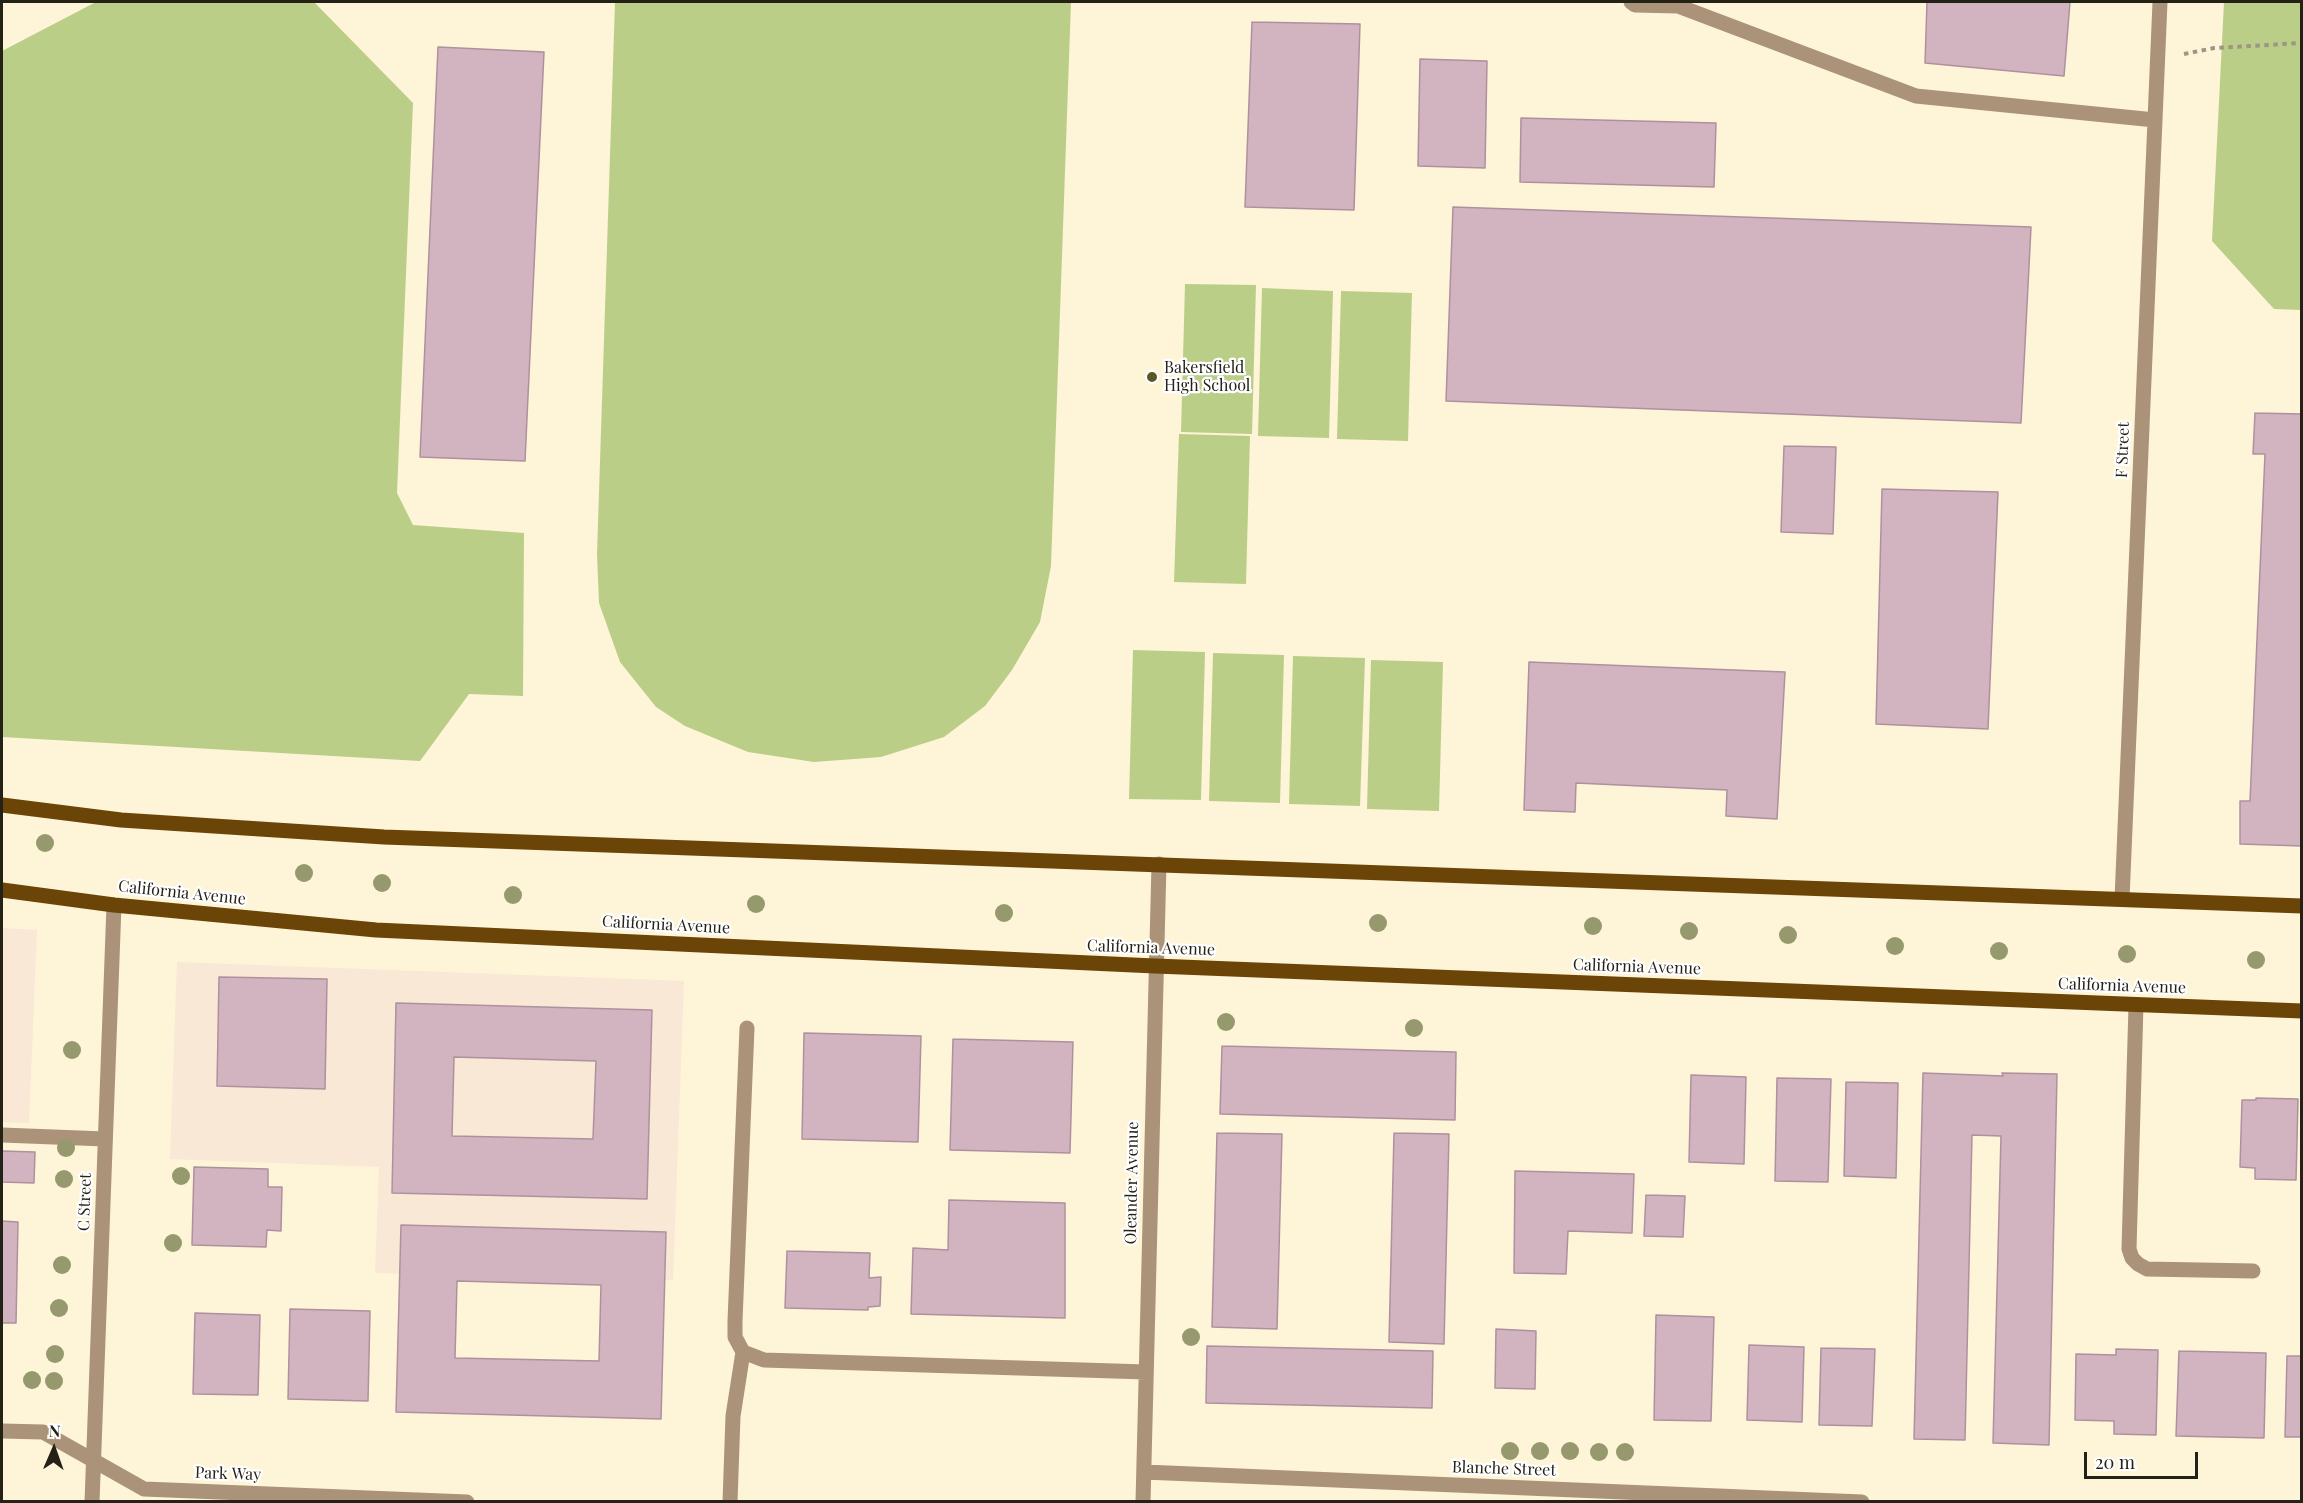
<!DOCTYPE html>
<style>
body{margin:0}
#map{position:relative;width:2303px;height:1503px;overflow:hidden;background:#fef4d8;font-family:"Playfair Display",serif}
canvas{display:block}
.frame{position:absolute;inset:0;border:3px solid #242117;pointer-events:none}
.north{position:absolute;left:24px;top:1419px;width:60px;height:60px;-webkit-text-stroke:4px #fff;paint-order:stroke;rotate:2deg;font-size:16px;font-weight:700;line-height:24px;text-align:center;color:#242117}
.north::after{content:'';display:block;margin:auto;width:21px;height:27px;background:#242117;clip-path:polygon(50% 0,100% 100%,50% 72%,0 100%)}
.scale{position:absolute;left:2084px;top:1452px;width:114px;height:27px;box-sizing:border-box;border:3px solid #242117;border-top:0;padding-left:8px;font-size:18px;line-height:21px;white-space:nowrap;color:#242117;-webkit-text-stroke:4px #fff;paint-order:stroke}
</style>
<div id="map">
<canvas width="2303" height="1503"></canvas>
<div class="frame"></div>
<div class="north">N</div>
<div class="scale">20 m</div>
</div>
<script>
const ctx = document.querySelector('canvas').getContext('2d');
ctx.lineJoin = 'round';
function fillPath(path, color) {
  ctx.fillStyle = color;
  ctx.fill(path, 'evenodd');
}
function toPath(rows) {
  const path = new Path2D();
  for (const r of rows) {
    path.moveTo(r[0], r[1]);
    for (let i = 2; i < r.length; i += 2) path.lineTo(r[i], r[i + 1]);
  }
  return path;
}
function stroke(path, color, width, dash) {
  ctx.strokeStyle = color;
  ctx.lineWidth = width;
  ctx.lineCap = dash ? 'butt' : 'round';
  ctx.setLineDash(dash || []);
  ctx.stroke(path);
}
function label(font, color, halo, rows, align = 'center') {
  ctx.font = font + ' "Playfair Display",serif';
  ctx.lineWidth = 4.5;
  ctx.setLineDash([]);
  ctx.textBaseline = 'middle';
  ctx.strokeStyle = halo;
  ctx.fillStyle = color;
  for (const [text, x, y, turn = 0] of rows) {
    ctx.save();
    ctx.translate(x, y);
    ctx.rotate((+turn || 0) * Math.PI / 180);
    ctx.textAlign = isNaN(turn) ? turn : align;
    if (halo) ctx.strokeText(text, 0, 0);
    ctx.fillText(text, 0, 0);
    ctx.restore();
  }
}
fillPath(toPath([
 [2,928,37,930,29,1123,2,1122],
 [177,962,684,981,673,1280,375,1273,379,1167,170,1159]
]), '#f8e8d5');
fillPath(toPath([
 [96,2,314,2,413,103,397,493,413,525,524,533,523,696,469,694,420,761,2,737,2,51],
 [615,2,1071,2,1051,566,1040,622,1012,670,985,706,944,737,881,757,814,762,748,752,685,726,656,707,620,662,599,603,597,554],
 [2224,2,2301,2,2301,310,2274,309,2212,241],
 [1185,284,1256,285,1252,434,1181,432],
 [1262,288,1333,291,1329,438,1258,436],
 [1341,291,1412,293,1408,441,1337,439],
 [1179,434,1250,436,1246,584,1174,582],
 [1133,650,1205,652,1201,800,1129,799],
 [1213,653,1284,655,1280,803,1209,801],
 [1293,656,1365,658,1360,806,1289,804],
 [1371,660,1443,662,1439,811,1367,809]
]), '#bbce88');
const building = toPath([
 [1927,2,2070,2,2064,76,1925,63,1927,2],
 [1252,22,1360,24,1354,210,1245,207,1252,22],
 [438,47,544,52,525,461,420,457,438,47],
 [1420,59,1487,61,1485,168,1418,166,1420,59],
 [1521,118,1716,123,1714,187,1520,182,1521,118],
 [1453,207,2031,227,2021,423,1446,401,1453,207],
 [2255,413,2302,414,2302,846,2240,844,2240,801,2250,801,2265,454,2253,454,2255,413],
 [1784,446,1836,447,1833,534,1781,532,1784,446],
 [1882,489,1998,492,1988,729,1876,724,1882,489],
 [1529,662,1785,672,1777,819,1726,816,1727,790,1576,783,1575,812,1524,810,1529,662],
 [219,977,327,979,325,1089,217,1086,219,977],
 [396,1003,652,1010,647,1199,392,1193,396,1003],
 [454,1057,596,1061,593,1139,452,1136,454,1057],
 [804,1033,921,1036,918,1142,802,1139,804,1033],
 [953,1039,1073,1042,1070,1153,950,1150,953,1039],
 [1222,1046,1456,1052,1455,1120,1220,1114,1222,1046],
 [1923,1073,2003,1076,2002,1073,2057,1074,2049,1445,1993,1443,2001,1136,1972,1135,1965,1440,1914,1439,1923,1073],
 [1691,1075,1746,1077,1744,1164,1689,1162,1691,1075],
 [1777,1078,1831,1079,1828,1182,1775,1181,1777,1078],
 [1846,1082,1898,1083,1896,1178,1844,1176,1846,1082],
 [2256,1098,2298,1099,2296,1180,2255,1179,2255,1168,2240,1167,2242,1100,2256,1100,2256,1098],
 [1217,1133,1282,1134,1277,1329,1212,1327,1217,1133],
 [1394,1133,1449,1134,1444,1344,1389,1342,1394,1133],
 [2,1151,35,1152,34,1183,2,1182,2,1151],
 [194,1167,268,1169,268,1187,282,1187,281,1231,267,1230,266,1247,192,1245,194,1167],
 [1515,1171,1634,1174,1632,1233,1568,1231,1566,1274,1514,1273,1515,1171],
 [1646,1195,1685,1196,1683,1237,1644,1236,1646,1195],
 [949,1200,1065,1203,1065,1318,911,1314,913,1248,948,1250,949,1200],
 [2,1221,18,1222,16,1323,2,1323,2,1221],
 [401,1225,666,1232,661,1419,396,1412,401,1225],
 [457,1281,601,1285,599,1361,455,1358,457,1281],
 [787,1251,870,1253,869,1278,881,1277,880,1306,868,1307,868,1310,785,1308,787,1251],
 [290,1309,370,1311,368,1401,288,1399,290,1309],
 [195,1313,260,1315,258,1395,193,1394,195,1313],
 [1656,1315,1714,1317,1711,1421,1654,1420,1656,1315],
 [1496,1329,1536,1331,1535,1389,1495,1388,1496,1329],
 [1749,1345,1804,1347,1802,1422,1747,1420,1749,1345],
 [1207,1346,1433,1351,1432,1408,1206,1403,1207,1346],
 [1821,1348,1875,1349,1872,1426,1819,1425,1821,1348],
 [2116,1349,2158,1350,2156,1435,2114,1434,2114,1421,2075,1420,2076,1354,2116,1355,2116,1349],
 [2179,1351,2266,1353,2264,1438,2176,1436,2179,1351],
 [2287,1356,2302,1356,2302,1437,2285,1437,2287,1356]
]);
fillPath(building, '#d2b4c1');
stroke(building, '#ae919e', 1.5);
stroke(toPath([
 [2184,54,2214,48,2302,43]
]), '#9d9682', 4, [4.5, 4.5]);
stroke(toPath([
 [1631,2,1635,5,1678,6,1916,96,2155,120],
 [2122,899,2160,2],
 [2136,1005,2129,1249,2132,1258,2138,1264,2147,1269,2253,1271],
 [747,1028,735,1321,735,1337,743,1352,764,1360,1146,1372],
 [2,1135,105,1139],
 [2,1431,43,1432,144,1489,467,1502],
 [1144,1472,1862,1502],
 [92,1502,114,905],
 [730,1502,733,1416,743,1352],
 [1143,1502,1159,864]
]), '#aa9379', 15);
stroke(toPath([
 [2,805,121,820,384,837,2302,906],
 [2,890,114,905,376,930,1155,966,2302,1011]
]), '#6b4407', 15);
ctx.fillStyle = '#96986d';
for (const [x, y] of [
 [45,843],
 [304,873],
 [382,883],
 [513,895],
 [756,904],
 [1004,913],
 [1378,923],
 [1593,926],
 [1689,931],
 [1788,935],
 [1895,946],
 [1999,951],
 [2127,954],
 [2256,960],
 [1226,1022],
 [1414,1028],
 [72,1050],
 [66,1148],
 [181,1176],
 [64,1179],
 [173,1243],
 [62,1265],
 [59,1308],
 [1191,1337],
 [55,1354],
 [32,1380],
 [54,1381],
 [1510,1451],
 [1540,1451],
 [1570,1451],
 [1599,1452],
 [1625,1452]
]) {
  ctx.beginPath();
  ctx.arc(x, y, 9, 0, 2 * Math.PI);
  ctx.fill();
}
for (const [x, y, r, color] of [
 [1152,377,6,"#575a27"]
]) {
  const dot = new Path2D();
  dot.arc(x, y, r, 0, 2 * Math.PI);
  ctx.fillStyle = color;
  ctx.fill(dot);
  stroke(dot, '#fff', 2);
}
label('16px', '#242117', '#fff', [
 ["Bakersfield",1164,368],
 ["High School",1164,386]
], 'left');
label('16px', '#242117', '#fff', [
 ["F Street",2123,450,-88],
 ["California Avenue",182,893,6],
 ["California Avenue",666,925,3],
 ["California Avenue",1151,948,2],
 ["California Avenue",1637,967,2],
 ["California Avenue",2122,986,2],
 ["Oleander Avenue",1132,1183,-89],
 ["C Street",85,1202,-88],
 ["Blanche Street",1504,1469,2],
 ["Park Way",228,1474,2]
]);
</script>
